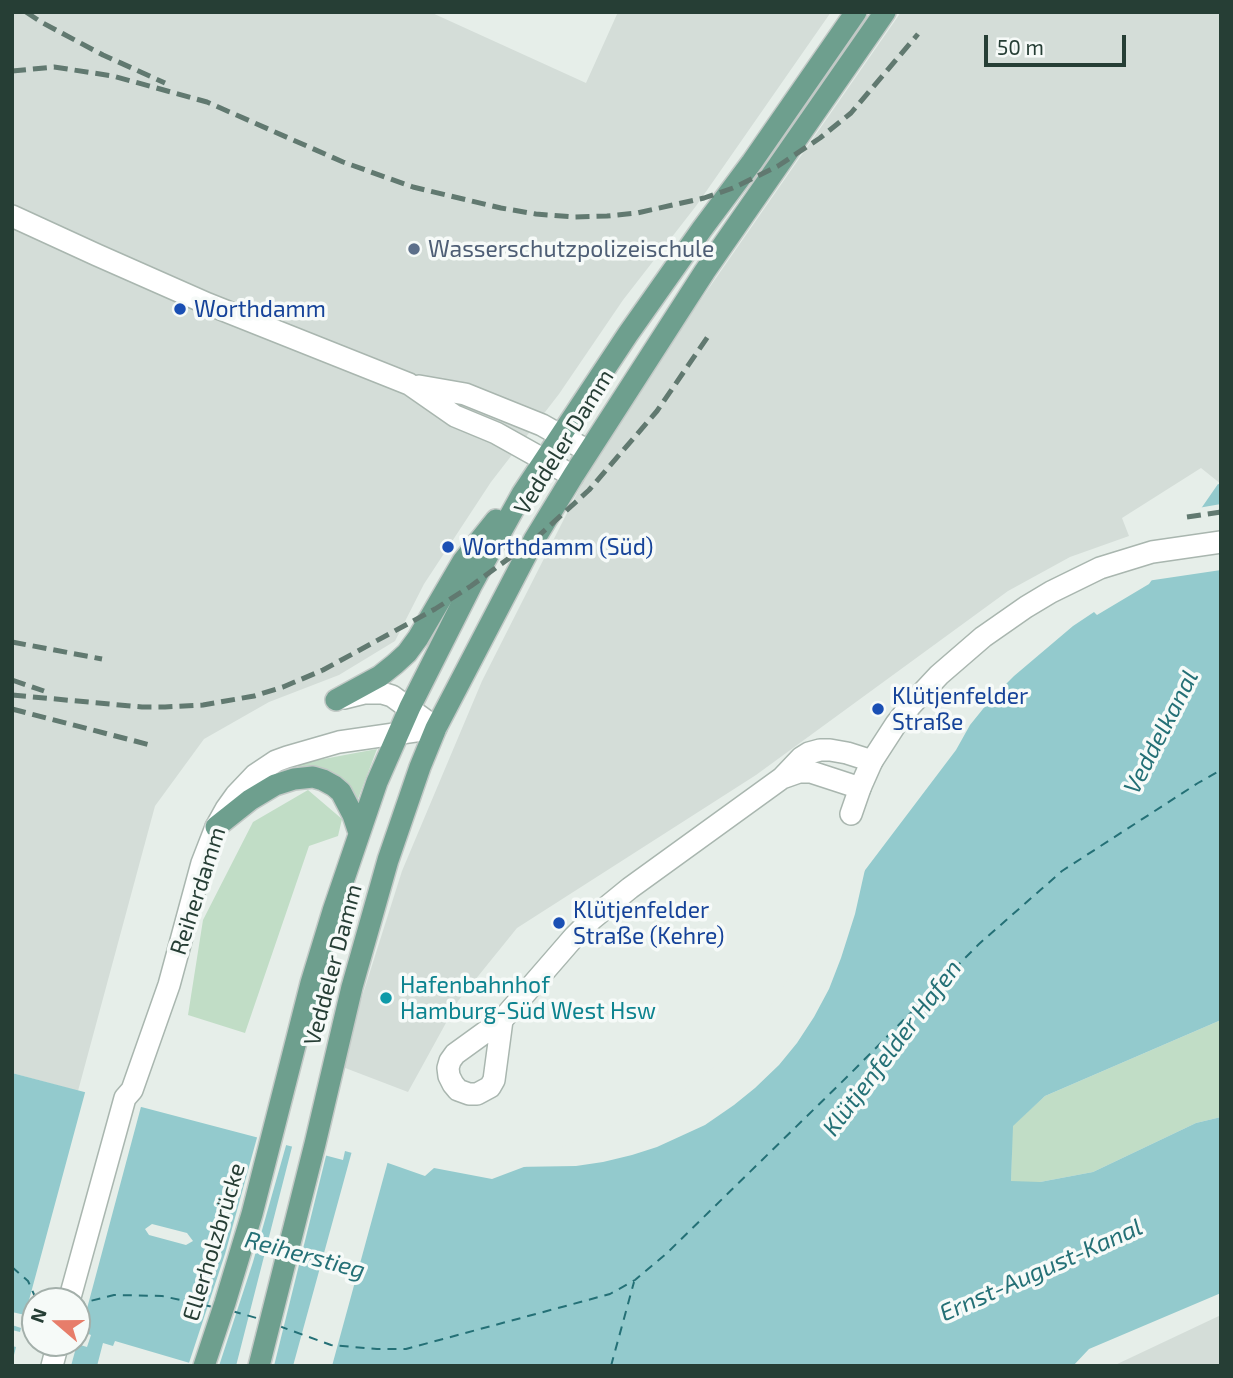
<!DOCTYPE html>
<meta charset="utf-8">
<style>
body{margin:0}
#map{position:relative;width:1233px;height:1378px;overflow:hidden;background:#e6eee9;font-family:"Exo 2",sans-serif}
canvas{display:block}
.frame{position:absolute;inset:0;border:14px solid #263e35;pointer-events:none}
.north{position:absolute;left:21px;top:1287px;width:70px;height:70px;box-sizing:border-box;background:#f6faf8;border:2px solid #a3afaa;border-radius:50%;rotate:290deg;font-size:19px;font-weight:700;line-height:28px;text-align:center;color:#263e35}
.north::after{content:'';display:block;margin:auto;width:24px;height:32px;background:#e77d6a;clip-path:polygon(50% 0,100% 100%,50% 72%,0 100%)}
.scale{position:absolute;left:984px;top:35px;width:142px;height:32px;box-sizing:border-box;border:4px solid #263e35;border-top:0;padding-left:9px;font-size:21px;line-height:24px;white-space:nowrap;color:#263e35;-webkit-text-stroke:5px #f6faf8;paint-order:stroke}
</style>
<div id="map">
<canvas width="1233" height="1378"></canvas>
<div class="frame"></div>
<div class="north">N</div>
<div class="scale">50 m</div>
</div>
<script>
const ctx = document.querySelector('canvas').getContext('2d');
ctx.lineJoin = 'round';
function fillPath(path, color) {
  ctx.fillStyle = color;
  ctx.fill(path, 'evenodd');
}
function toPath(rows) {
  const path = new Path2D();
  for (const r of rows) {
    path.moveTo(r[0], r[1]);
    for (let i = 2; i < r.length; i += 2) path.lineTo(r[i], r[i + 1]);
  }
  return path;
}
function stroke(path, color, width, dash) {
  ctx.strokeStyle = color;
  ctx.lineWidth = width;
  ctx.lineCap = dash ? 'butt' : 'round';
  ctx.setLineDash(dash || []);
  ctx.stroke(path);
}
function label(font, color, halo, rows, align = 'center') {
  ctx.font = font + ' "Exo 2",sans-serif';
  ctx.lineWidth = 7;
  ctx.setLineDash([]);
  ctx.textBaseline = 'middle';
  ctx.strokeStyle = halo;
  ctx.fillStyle = color;
  for (const [text, x, y, turn = 0] of rows) {
    ctx.save();
    ctx.translate(x, y);
    ctx.rotate((+turn || 0) * Math.PI / 180);
    ctx.textAlign = isNaN(turn) ? turn : align;
    if (halo) ctx.strokeText(text, 0, 0);
    ctx.fillText(text, 0, 0);
    ctx.restore();
  }
}
fillPath(toPath([
 [12,12,430,12,586,83,618,12,831,12,696,206,623,300,559,394,491,482,424,584,395,641,339,675,269,702,204,739,155,806,78,1091,12,1073],
 [901,12,1221,12,1221,484,1201,468,1122,518,1129,536,1070,557,1008,591,756,775,517,928,458,1001,408,1092,340,1066,402,871,447,764,482,681,606,436],
 [1221,1315,1221,1366,1113,1366]
]), '#d4ddd8');
fillPath(toPath([
 [377,749,358,799,336,774,311,767,296,768,302,763],
 [308,790,342,819,338,836,309,846,245,1033,188,1015,203,920,253,822],
 [1221,1020,1221,1117,1196,1123,1093,1172,1040,1182,1011,1182,1012,1126,1045,1096]
]), '#c1ddc6');
fillPath(toPath([
 [1218,484,1221,485,1221,1020,1045,1096,1013,1126,1011,1181,1040,1182,1093,1172,1196,1123,1221,1117,1221,1293,1089,1349,1073,1366,200,1366,115,1341,113,1346,103,1343,97,1366,52,1366,12,1355,12,1073,343,1160,345,1151,388,1163,425,1176,434,1168,492,1179,553,1156,640,1118,707,1078,759,1030,850,890,956,750,970,725,991,699,1014,676,1073,626,1094,612,1097,615,1149,584],
 [152,1224,187,1233,193,1241,186,1245,149,1235,145,1229],
 [35,1301,77,1301,77,1343,35,1343]
]), '#93cacd');
fillPath(toPath([
 [1221,504,1221,570,1147,581,1198,508],
 [866,865,855,914,841,958,829,989,814,1017,797,1043,779,1065,755,1088,734,1105,705,1125,657,1147,632,1155,603,1162,576,1166,514,1167,551,1152,638,1114,679,1093,728,1057,756,1028,847,889],
 [86,1089,142,1103,81,1331,91,1335,87,1347,77,1344,71,1366,39,1366,13,1359,16,1347,12,1346,12,1330,20,1332,21,1328,12,1325,12,1312,25,1315],
 [35,1301,77,1301,77,1343,35,1343],
 [258,1134,287,1142,253,1262,219,1366,188,1366,225,1254],
 [293,1143,327,1152,274,1366,236,1366],
 [352,1151,388,1161,332,1366,293,1366]
]), '#e6eee9');
stroke(toPath([
 [12,1267,28,1281,37,1301],
 [77,1307,86,1302,114,1295,162,1296,213,1307],
 [232,1311,260,1319],
 [279,1326,331,1345,377,1349,406,1349,610,1294,635,1280,667,1253,850,1074,979,944,1062,871,1198,783,1221,770],
 [611,1366,634,1282]
]), '#247076', 2, [9, 7]);
const minor = toPath([
 [12,216,97,255,208,304,409,384,455,416,496,433,573,476],
 [419,386,465,394,542,425,588,451],
 [782,778,799,772,811,772,860,788],
 [502,1020,494,1080,490,1087,477,1094,469,1094,458,1090,453,1084,449,1076,448,1068,450,1061,455,1054,502,1020,574,937,592,919,630,888,782,778,801,758,809,753,820,750,830,750,847,753,872,761]
]);
const tertiary = toPath([
 [344,698,364,693,382,693,392,696,436,728],
 [851,814,860,788,872,761,896,724,911,705,939,675,983,637,1026,607,1051,592,1100,568,1152,552,1221,542],
 [69,1301,125,1098,132,1090,169,985,202,863,216,827,226,809,236,795,255,775,276,761,287,757,339,742,436,728],
 [52,1366,58,1343]
]);
const primary = toPath([
 [336,700,380,676,395,664,407,653,418,638,463,561,496,520],
 [216,827,250,800,275,785,294,779,313,777,323,780,334,786,341,792,353,815,359,833],
 [204,1366,225,1303,252,1214,311,983,333,911,377,782,410,707,471,586,522,494,628,334,702,229,752,162,856,12],
 [259,1366,315,1144,352,987,388,860,420,767,436,728,534,540,573,476,705,271,885,12]
]);
stroke(minor, '#a9b6af', 24);
stroke(tertiary, '#a9b6af', 24);
stroke(primary, '#c2c9c6', 24);
stroke(minor, '#fff', 21);
stroke(tertiary, '#fff', 21);
stroke(primary, '#6e9f8e', 21);
stroke(toPath([
 [26,12,41,22,103,55,165,83],
 [12,71,54,67,113,76,207,102,343,162,413,187,501,208,536,214,574,217,607,216,637,213,704,198,733,188,778,166,820,138,851,113,918,34],
 [1187,517,1221,512],
 [12,642,102,659],
 [12,680,44,691],
 [12,695,142,707,165,707,203,705,254,696,283,687,323,670,435,609,471,586,534,540,589,490,657,411,711,332],
 [12,709,154,746]
]), '#617970', 5, [14, 7]);
for (const [x, y, r, color] of [
 [414,249,7,"#5c6f8a"],
 [180,309,7,"#1a4fb4"],
 [448,547,7,"#1a4fb4"],
 [878,709,7,"#1a4fb4"],
 [559,923,7,"#1a4fb4"],
 [386,998,7,"#0f9aa8"]
]) {
  const dot = new Path2D();
  dot.arc(x, y, r, 0, 2 * Math.PI);
  ctx.fillStyle = color;
  ctx.fill(dot);
  stroke(dot, '#f6faf8', 2.5);
}
label('23px', '#4e5e75', '#f6faf8', [
 ["Wasserschutzpolizeischule",428,249]
], 'left');
label('23px', '#164399', '#f6faf8', [
 ["Worthdamm",194,309],
 ["Worthdamm (Süd)",462,547],
 ["Klütjenfelder",892,696],
 ["Straße",892,722],
 ["Klütjenfelder",573,910],
 ["Straße (Kehre)",573,936]
], 'left');
label('23px', '#263e35', '#f6faf8', [
 ["Veddeler Damm",564,442,-58],
 ["Reiherdamm",198,891,-72],
 ["Veddeler Damm",333,965,-75],
 ["Ellerholzbrücke",214,1242,-73]
]);
label('23px', '#0d838f', '#f6faf8', [
 ["Hafenbahnhof",400,985],
 ["Hamburg-Süd West Hsw",400,1011]
], 'left');
label('italic 24px', '#247076', '#f6faf8', [
 ["Veddelkanal",1161,732,-63],
 ["Klütjenfelder Hafen",892,1048,-53],
 ["Reiherstieg",305,1255,15],
 ["Ernst-August-Kanal",1041,1270,-24]
]);
</script>
